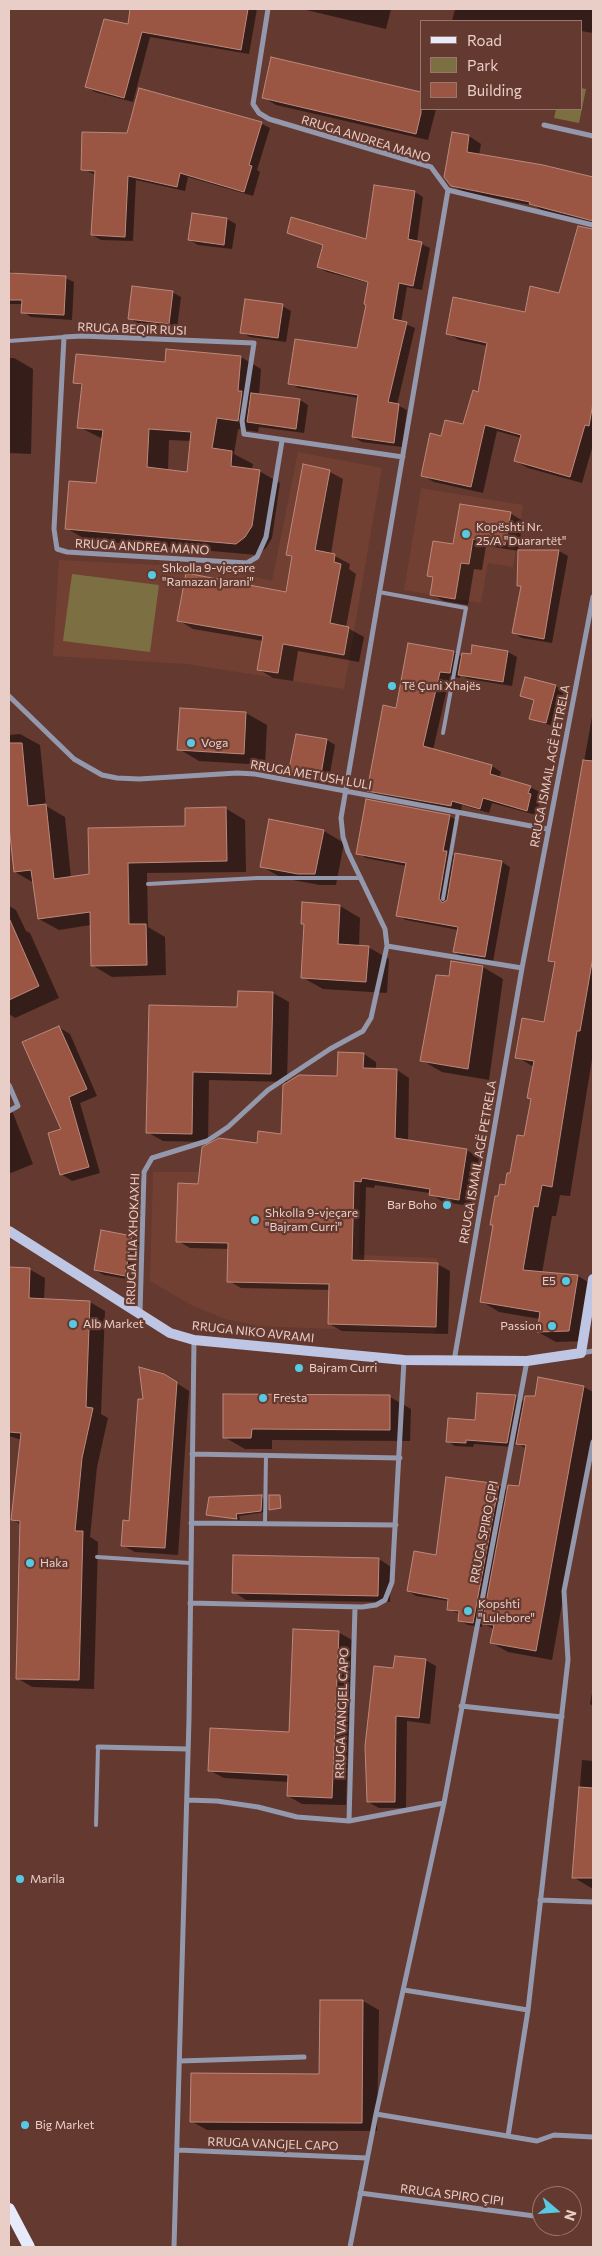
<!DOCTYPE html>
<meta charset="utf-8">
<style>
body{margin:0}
#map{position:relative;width:602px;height:2256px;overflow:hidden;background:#64392f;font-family:Commissioner,sans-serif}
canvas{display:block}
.frame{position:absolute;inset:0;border:10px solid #e9cec7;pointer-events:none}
.legend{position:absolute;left:420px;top:20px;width:162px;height:90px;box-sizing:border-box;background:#64392f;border:1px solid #99756c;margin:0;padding:6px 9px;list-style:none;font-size:15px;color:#e9cec7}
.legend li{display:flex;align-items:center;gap:10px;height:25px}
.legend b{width:25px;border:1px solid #99756c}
.north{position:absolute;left:532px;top:2186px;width:50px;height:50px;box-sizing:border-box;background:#64392f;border:1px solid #99756c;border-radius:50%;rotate:108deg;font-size:14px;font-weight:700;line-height:20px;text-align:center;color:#e9cec7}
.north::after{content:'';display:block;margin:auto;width:18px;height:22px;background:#57c9e2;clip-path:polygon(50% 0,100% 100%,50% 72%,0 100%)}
</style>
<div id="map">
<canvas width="602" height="2256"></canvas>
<div class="frame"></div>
<ul class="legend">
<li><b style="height:6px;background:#e6eafa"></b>Road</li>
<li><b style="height:14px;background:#7c7043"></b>Park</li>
<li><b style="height:14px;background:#9b5543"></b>Building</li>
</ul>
<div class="north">N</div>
</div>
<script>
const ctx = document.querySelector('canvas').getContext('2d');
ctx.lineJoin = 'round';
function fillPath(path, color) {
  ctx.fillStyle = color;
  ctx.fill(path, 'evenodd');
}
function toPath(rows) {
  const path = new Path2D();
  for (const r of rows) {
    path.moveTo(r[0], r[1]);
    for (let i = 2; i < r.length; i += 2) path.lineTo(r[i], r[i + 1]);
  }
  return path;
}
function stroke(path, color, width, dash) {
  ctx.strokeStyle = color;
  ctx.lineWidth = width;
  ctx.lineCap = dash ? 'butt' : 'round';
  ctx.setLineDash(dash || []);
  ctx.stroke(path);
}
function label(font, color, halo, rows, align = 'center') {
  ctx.font = font + ' Commissioner,sans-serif';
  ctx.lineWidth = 4.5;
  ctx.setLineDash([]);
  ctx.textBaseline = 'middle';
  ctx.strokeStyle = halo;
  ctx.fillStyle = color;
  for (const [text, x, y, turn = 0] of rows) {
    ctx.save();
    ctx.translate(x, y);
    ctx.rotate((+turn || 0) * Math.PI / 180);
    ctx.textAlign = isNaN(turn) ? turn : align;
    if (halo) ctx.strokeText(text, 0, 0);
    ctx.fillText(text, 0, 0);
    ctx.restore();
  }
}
fillPath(toPath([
 [298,452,382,468,344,689,187,664,53,656,59,560,219,568,272,581],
 [421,488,523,505,513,567,488,563,481,603,404,590],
 [153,1172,200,1172,360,1184,359,1255,437,1258,435,1333,260,1326,225,1319,193,1306,150,1281]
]), '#714033');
fillPath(toPath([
 [581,88,586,89,579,123,554,118,556,109,581,109],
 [72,574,159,585,150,652,63,641]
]), '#7c7043');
fillPath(toPath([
 [131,9,257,9,249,54,150,37,133,102,95,92,87,87,129,25],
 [302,9,391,9,386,29],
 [455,9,593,9,593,33,581,31,581,21,452,21],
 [140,89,262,124,270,128,257,170,260,172,253,196,188,177,185,191,136,180,133,241,101,240,92,235,96,175,82,169,128,134],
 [263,97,421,109,436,109,428,140,276,105],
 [453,133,469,136,481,144,479,155,543,166,593,178,593,224,543,211,535,206,464,192,451,185],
 [415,192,423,197,417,242,430,248,422,290,407,287,401,322,415,328,397,405,407,410,402,447,362,442,353,437,359,398,298,388,290,383,358,350,367,305,369,283,327,272,318,267,324,246,288,233,367,240],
 [193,215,227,219,236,224,232,249,198,245,190,240],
 [579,227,593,230,593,445,582,483,528,468,515,461,522,438,497,431,483,493,434,482,422,475,442,437,464,426,479,394,488,346,459,340,447,333,525,314,560,294],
 [9,271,21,275,65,278,74,282,72,320,31,317,23,312,23,304,9,304],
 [172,292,181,297,177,328,138,323,129,318],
 [282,306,291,311,286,342,250,337,241,332],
 [167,351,241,357,261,369,259,395,300,400,308,405,304,433,259,427,258,432,238,429,234,454,253,464,252,470,259,471,280,483,272,538,266,548,257,555,87,540,66,528,97,484,103,439,79,427,83,387,75,382,166,363],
 [169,440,191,441,188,473,168,471],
 [9,358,14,358,33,369,31,454,9,453],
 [328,471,343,479,331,554,350,564,349,569,356,574,346,627,364,637,359,662,298,651,293,681,273,678,258,669,263,641,193,629,178,620,287,593,293,558,288,554],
 [510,513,523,521,518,551,559,551,568,556,552,643,522,638,514,633,522,587,519,585,519,551,486,546,482,570,474,569,468,605,444,601,431,594,434,578,428,575,454,545],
 [409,644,454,652,462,657,472,656,473,647,508,652,517,657,512,686,468,679,460,675,460,678,450,676,433,750,492,766,501,772,499,778,530,787,540,792,537,799,540,801,536,815,492,803,489,813,462,805,461,811,378,796,369,790,397,709],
 [526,678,556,686,564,691,555,727,530,718,535,701,522,695],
 [181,709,246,713,267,725,265,765,199,761,179,749],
 [593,711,593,1053,570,1196,560,1195,556,1216,552,1216,542,1273,578,1276,593,1285,587,1341,556,1342,538,1332,540,1319,499,1312,481,1301,494,1226,491,1224,499,1198,511,1175,525,1138,532,1100,529,1098,534,1067,517,1057,545,1024,556,964,549,960],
 [20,734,40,745,46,806,65,817,71,878,90,875,225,808,245,820,246,872,147,873,148,927,165,937,166,975,112,977,92,965,91,925,59,930,39,919,34,883,15,872,9,814,9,735],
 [297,735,327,740,335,745,328,784,298,778,290,773],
 [449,816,458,821,452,855,502,862,510,867,493,962,463,957,454,952,458,930,406,920,397,915,406,866,366,858,357,853],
 [324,831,344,843,336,885,320,885,282,878,261,866],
 [9,906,16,910,26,931,30,933,59,998,15,1018,9,1014],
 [340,906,360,918,359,946,368,947,389,959,387,993,323,989,302,977],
 [483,967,503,979,489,1080,442,1072,421,1060],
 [273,993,289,1002,287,1082,209,1080,208,1142,163,1141,147,1132,239,1008],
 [58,1027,70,1034,97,1096,80,1103,100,1173,72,1181,61,1174,63,1130],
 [364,1054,376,1062,376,1070,397,1070,409,1078,408,1141,467,1150,479,1158,471,1206,443,1202,430,1193,375,1185,374,1188,366,1187,364,1262,437,1264,450,1271,448,1334,342,1331,329,1324,330,1290,241,1288,229,1281,229,1249,190,1248,178,1241,199,1185,258,1144,283,1135],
 [9,1103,33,1164,11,1173,9,1172],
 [102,1232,132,1237,141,1242,134,1280,104,1275,95,1270],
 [9,1268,29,1269,45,1278,44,1300,90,1302,105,1311,101,1414,108,1418,97,1467,90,1537,98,1542,94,1689,32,1687,17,1678,21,1525,12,1519,22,1440,9,1436],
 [164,1375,189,1391,178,1555,135,1552,122,1545,131,1522,144,1400],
 [584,1387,593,1392,593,1432,552,1660,508,1652,492,1643,494,1629,483,1623,482,1627,468,1625,459,1620,460,1614,448,1609,449,1601,416,1596,408,1591,437,1556,447,1478,499,1485,507,1490,520,1488,527,1449,515,1442,514,1447,474,1444,473,1447,455,1446,447,1441,477,1422,478,1394,516,1396,525,1402],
 [224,1396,390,1397,411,1409,410,1441,272,1440,272,1449,245,1449,224,1437],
 [261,1497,265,1499,265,1512,239,1516,240,1520,208,1514],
 [379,1559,391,1567,390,1602,246,1600,234,1592],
 [338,1632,352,1640,346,1805,302,1804,288,1796,289,1782,224,1778,209,1770,290,1733],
 [425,1660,436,1666,430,1724,407,1721,406,1808,379,1808,368,1802,394,1669],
 [593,1687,593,1706,590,1704],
 [582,1760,593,1761,593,1889,573,1877],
 [363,2001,379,2010,377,2131,207,2130,191,2121,320,2076]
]), '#0007');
const building = toPath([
 [130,9,248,9,241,50,142,32,124,98,85,87,104,19,128,24,130,9],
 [271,57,421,92,421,113,416,134,262,98,271,57],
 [139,88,262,122,249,165,252,166,244,192,180,173,177,187,128,176,125,237,91,235,95,171,81,170,82,132,127,133,139,88],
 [452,132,469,135,467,152,543,165,593,177,593,221,529,204,530,202,451,186,444,177,452,132],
 [374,185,415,191,408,239,422,242,413,286,399,283,393,319,407,322,388,402,399,404,394,443,352,437,358,395,288,384,295,339,357,348,366,305,364,304,368,282,317,267,323,245,287,233,291,217,366,239,374,185],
 [192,213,227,218,224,245,188,240,192,213],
 [578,226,593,229,593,403,589,426,585,425,570,477,514,461,521,435,485,425,471,487,421,476,430,433,441,436,445,420,463,424,473,390,478,392,487,343,446,334,453,297,525,312,530,286,559,293,578,226],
 [9,273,66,276,64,315,21,313,22,300,9,300,9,273],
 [132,286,173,291,169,324,128,319,132,286],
 [245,299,283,304,278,338,240,333,245,299],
 [166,349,241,356,238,391,242,391,238,421,217,418,212,448,232,451,231,466,260,470,252,526,245,537,236,544,65,529,69,481,96,483,103,430,77,428,82,384,73,383,76,354,165,362,166,349],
 [149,429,191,432,187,472,147,467,149,429],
 [251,393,300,399,296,429,247,422,251,393],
 [303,464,330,470,315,550,335,554,334,562,341,564,330,623,349,627,344,655,283,644,278,673,257,670,263,636,177,621,186,573,286,592,292,556,286,555,303,464],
 [460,504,511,512,505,545,473,539,469,564,461,563,455,599,430,595,433,577,427,576,433,541,453,544,460,504],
 [518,550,559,550,544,639,512,633,521,586,517,586,518,550],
 [408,643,454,651,450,673,440,672,423,746,492,765,490,774,531,786,528,793,531,794,527,811,483,798,480,809,452,801,451,806,367,791,383,705,396,708,408,643],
 [472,645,508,651,503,682,458,675,462,653,471,654,472,645],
 [525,677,556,685,546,723,529,719,534,700,520,696,525,677],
 [180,708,246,712,244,754,177,750,180,708],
 [296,734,327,739,320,780,288,774,296,734],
 [9,743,22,743,28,806,46,804,54,879,89,874,88,828,185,826,185,808,226,807,227,861,128,863,129,924,146,924,147,965,91,966,90,912,38,919,31,870,14,872,9,826,9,743],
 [583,760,593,761,593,957,580,1031,577,1031,552,1187,542,1185,538,1207,534,1206,523,1270,578,1275,569,1331,537,1332,540,1312,480,1302,493,1225,490,1225,495,1196,498,1196,500,1184,505,1185,507,1173,510,1173,517,1135,524,1136,531,1099,527,1098,534,1061,515,1058,522,1018,544,1022,555,962,548,961,583,760],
 [366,799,450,815,443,851,447,851,439,898,442,903,447,900,455,853,502,861,485,957,453,952,458,927,396,916,406,863,356,854,366,799],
 [269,819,324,830,315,874,298,874,260,867,269,819],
 [302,902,340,905,338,944,369,946,366,982,301,978,304,924,301,924,302,902],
 [9,918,39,986,9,1000,9,918],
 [451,961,483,966,468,1069,420,1061,436,975,449,976,451,961],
 [238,991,273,992,271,1074,193,1072,192,1134,146,1133,149,1005,237,1007,238,991],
 [59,1026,87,1089,69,1097,89,1167,60,1175,48,1133,61,1129,22,1042,59,1026],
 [338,1052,364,1053,363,1068,397,1069,395,1138,467,1149,459,1200,429,1195,430,1189,362,1178,361,1182,354,1181,352,1260,438,1263,436,1327,328,1324,329,1284,227,1282,228,1243,176,1242,178,1183,198,1184,202,1147,219,1138,257,1143,258,1131,281,1134,283,1085,299,1075,337,1076,338,1052],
 [101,1230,132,1236,125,1276,94,1270,101,1230],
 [9,1267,30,1268,29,1298,90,1301,86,1407,93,1408,82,1458,75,1531,83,1531,79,1680,16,1679,20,1521,11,1520,21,1433,9,1432,9,1267],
 [139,1367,164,1374,177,1382,165,1548,121,1546,123,1520,129,1521,138,1399,143,1399,139,1367],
 [538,1377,584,1386,536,1651,490,1643,494,1625,482,1624,508,1485,519,1486,526,1445,516,1444,525,1396,535,1396,538,1377],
 [477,1393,516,1395,507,1443,466,1440,466,1443,446,1442,448,1418,475,1420,477,1393],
 [223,1394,390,1395,390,1430,252,1429,251,1438,223,1438,223,1394],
 [446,1477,499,1484,473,1623,458,1621,459,1611,447,1610,448,1599,407,1591,414,1551,436,1555,446,1477],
 [262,1495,261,1511,236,1514,237,1519,206,1515,209,1497,262,1495],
 [269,1495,280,1495,281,1508,269,1510,269,1495],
 [233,1555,379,1558,378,1596,232,1593,233,1555],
 [293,1629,339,1631,332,1798,287,1796,288,1775,208,1771,210,1728,289,1732,293,1629],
 [395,1656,426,1659,419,1718,396,1716,395,1802,367,1802,365,1746,374,1666,393,1668,395,1656],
 [579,1787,593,1788,593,1878,572,1878,579,1787],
 [320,2000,363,2000,362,2123,190,2122,191,2073,319,2074,320,2000]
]);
fillPath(building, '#9b5543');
stroke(building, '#bb897c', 1);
stroke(toPath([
 [9,341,64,337],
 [379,592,466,608,443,733],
 [148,884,257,878,361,878],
 [443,899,458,812],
 [265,1524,266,1455],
 [97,1557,190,1563],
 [96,1825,98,1747]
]), '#9498ac', 4);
stroke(toPath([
 [544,125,593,136],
 [448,190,593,225],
 [282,441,266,537,257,557,247,563,67,552,57,549,54,529,64,337,82,336,254,343,242,421,244,434,403,457],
 [9,696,74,759,102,775,117,778,139,779,237,773,255,774,547,829],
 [387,946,522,968],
 [9,1085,18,1106,9,1111],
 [140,1313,144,1172,152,1158,207,1141,228,1127,268,1090,330,1049,363,1031,371,1018,387,946,385,929,348,852,343,837,341,818,448,190,431,167,269,119,259,113,253,104,268,9],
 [581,1353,593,1351],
 [454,1361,522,968,593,597],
 [192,1454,400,1458],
 [191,1523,396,1525],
 [190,1603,362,1607,376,1605,385,1600,392,1582,404,1360],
 [461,1706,562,1717],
 [98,1747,188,1749],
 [187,1800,217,1801,258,1807,297,1817,349,1821,444,1803],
 [349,1821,355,1607],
 [540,1900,593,1902],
 [404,1990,528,2010],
 [180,2061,304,2057],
 [376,2114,537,2141,554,2135,593,2137],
 [508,2136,528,2010,568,1660,564,1591,593,1442],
 [178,2150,367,2158],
 [360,2193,542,2217],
 [174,2247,189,1719,194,1340],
 [350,2247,376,2114,444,1803,527,1361]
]), '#9498ac', 5);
stroke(toPath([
 [9,1231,170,1333,194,1340,404,1360,527,1361,581,1353,593,1279]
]), '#bec6e4', 10);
stroke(toPath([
 [9,2209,29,2247]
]), '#e6eafa', 12);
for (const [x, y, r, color] of [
 [466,534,5,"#57c9e2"],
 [152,575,5,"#57c9e2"],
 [392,686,5,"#57c9e2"],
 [191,743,5,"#57c9e2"],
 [447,1205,5,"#57c9e2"],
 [255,1220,5,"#57c9e2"],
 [566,1281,5,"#57c9e2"],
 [73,1324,5,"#57c9e2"],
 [552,1326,5,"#57c9e2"],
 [299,1368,5,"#57c9e2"],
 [263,1398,5,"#57c9e2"],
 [30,1563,5,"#57c9e2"],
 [468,1611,5,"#57c9e2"],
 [20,1879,5,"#57c9e2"],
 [25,2125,5,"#57c9e2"]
]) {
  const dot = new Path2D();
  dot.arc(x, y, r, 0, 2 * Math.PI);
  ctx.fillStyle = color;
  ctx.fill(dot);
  stroke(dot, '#64392f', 2);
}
label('12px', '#e9cec7', '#64392f', [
 ["RRUGA ANDREA MANO",366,139,17],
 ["RRUGA BEQIR RUSI",132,329,2],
 ["RRUGA ANDREA MANO",142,547,3],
 ["RRUGA ISMAIL AGË PETRELA",550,766,-79],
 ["RRUGA METUSH LULI",311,775,10],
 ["RRUGA ISMAIL AGË PETRELA",478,1162,-80],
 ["RRUGA ILIA XHOKAXHI",133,1239,-88],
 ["RRUGA NIKO AVRAMI",253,1332,6],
 ["RRUGA SPIRO ÇIPI",484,1532,-79],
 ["RRUGA VANGJEL CAPO",342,1713,-88],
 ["RRUGA VANGJEL CAPO",273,2144,2],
 ["RRUGA SPIRO ÇIPI",452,2195,7]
]);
label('12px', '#e9cec7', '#64392f', [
 ["Kopështi Nr.",476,527],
 ["25/A \"Duarartët\"",476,541],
 ["Shkolla 9-vjeçare",162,568],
 ["\"Ramazan Jarani\"",162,582],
 ["Të Çuni Xhajës",402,686],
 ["Voga",201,743],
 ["Bar Boho",437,1205,"right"],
 ["Shkolla 9-vjeçare",265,1213],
 ["\"Bajram Curri\"",265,1227],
 ["E5",556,1281,"right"],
 ["Alb Market",83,1324],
 ["Passion",542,1326,"right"],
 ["Bajram Curri",309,1368],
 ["Fresta",273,1398],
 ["Haka",40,1563],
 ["Kopshti",478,1604],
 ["\"Lulebore\"",478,1618],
 ["Marila",30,1879],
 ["Big Market",35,2125]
], 'left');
</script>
